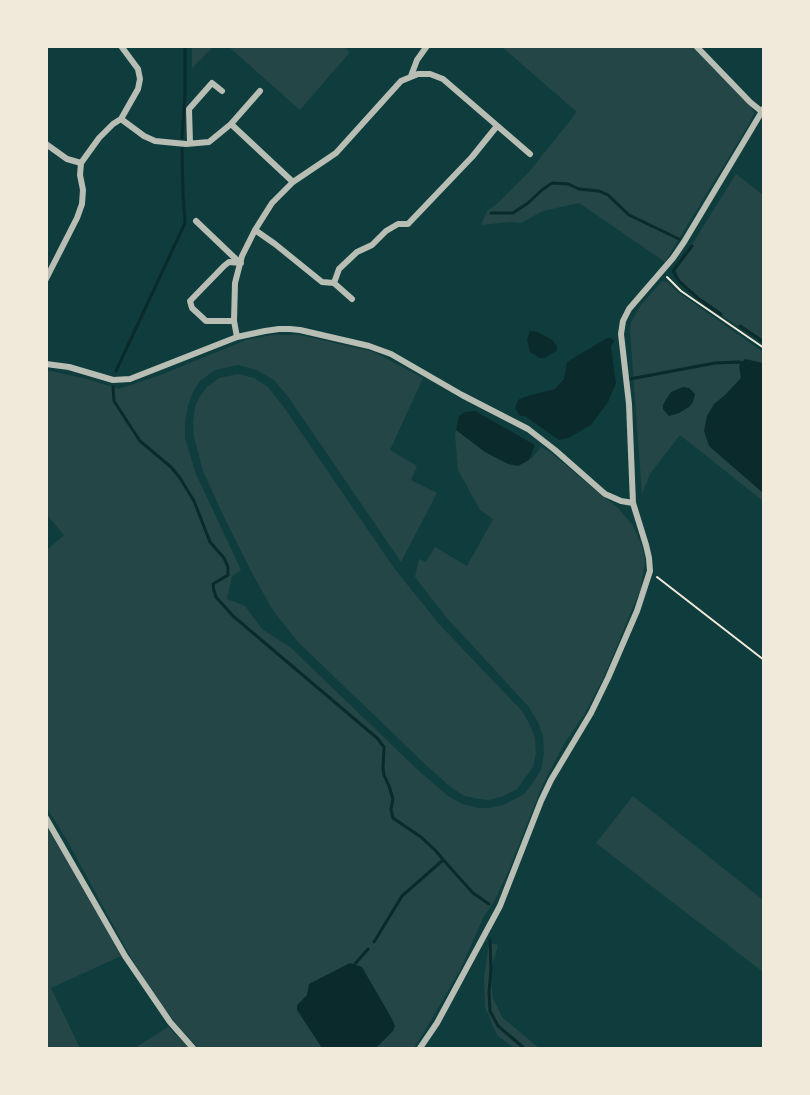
<!DOCTYPE html>
<style>
body{margin:0}
#map{position:relative;width:810px;height:1095px;overflow:hidden;background:#0f3d3e;font-family:Inter,sans-serif}
canvas{display:block}
.frame{position:absolute;inset:0;border:48px solid #f1e9da;pointer-events:none}
</style>
<div id="map">
<canvas width="810" height="1095"></canvas>
<div class="frame"></div>
</div>
<script>
const ctx = document.querySelector('canvas').getContext('2d');
ctx.lineJoin = 'round';
function fillPath(path, color) {
  ctx.fillStyle = color;
  ctx.fill(path, 'evenodd');
}
function toPath(rows) {
  const path = new Path2D();
  for (const r of rows) {
    path.moveTo(r[0], r[1]);
    for (let i = 2; i < r.length; i += 2) path.lineTo(r[i], r[i + 1]);
  }
  return path;
}
function stroke(path, color, width, dash) {
  ctx.strokeStyle = color;
  ctx.lineWidth = width;
  ctx.lineCap = dash ? 'butt' : 'round';
  ctx.setLineDash(dash || []);
  ctx.stroke(path);
}
fillPath(toPath([
 [192,46,213,46,213,47,192,68],
 [343,46,350,52,300,110,229,47],
 [502,47,693,47,751,107,754,113,749,124,665,262,579,203,543,211,521,223,510,222,481,225,487,211,498,203,529,172,577,112],
 [736,174,763,195,763,343,723,316,696,295,677,278,676,270],
 [662,281,667,282,679,293,763,352,763,501,680,435,650,474,642,494,630,332,631,322,641,305],
 [272,335,300,335,374,352,423,378,390,450,417,466,411,480,437,493,401,562,289,398,274,380,257,370,238,365,215,370,200,381,193,392,188,405,185,423,185,438,196,474,241,570,232,577,227,599,245,606,262,629,291,648,420,772,448,796,462,804,478,808,489,808,503,805,523,795,530,787,541,770,544,753,543,736,538,722,528,706,446,617,415,577,419,559,426,562,435,547,467,566,493,519,480,510,458,470,455,434,458,421,471,412,531,459,541,447,550,452,601,495,617,507,632,524,642,546,645,560,641,588,603,679,584,715,564,744,543,784,508,872,494,902,484,916,461,968,429,1024,414,1048,198,1048,178,1026,156,998,126,949,67,840,47,808,47,550,64,535,47,515,46,370,87,379,119,389,163,374,246,340],
 [238,374,254,378,268,387,283,406,394,568,439,624,522,711,530,725,535,738,536,753,533,767,517,789,501,797,488,800,479,799,465,796,453,789,426,765,297,641,272,609,252,573,222,513,203,471,194,437,193,423,195,407,200,396,207,387,219,378],
 [633,796,763,900,763,972,596,843],
 [46,823,121,956,51,988,80,1048,47,1048],
 [489,943,498,945,490,973,493,998,502,1017,539,1048,514,1048,497,1035,485,1007,484,977],
 [168,1027,189,1048,135,1048]
]), '#244646');
fillPath(toPath([
 [530,331,538,332,552,340,557,346,557,351,549,355,545,358,540,358,530,352,527,339],
 [607,338,611,338,614,341,611,347,616,383,608,402,591,425,568,438,559,440,525,416,520,416,515,408,518,400,524,397,555,389,564,379,567,362],
 [745,359,763,363,764,423,762,425,762,438,764,440,763,493,709,446,704,431,707,416,714,404,725,395,741,378,739,366],
 [683,387,689,388,695,394,693,402,689,407,679,413,669,416,663,409,663,405,667,398,671,392],
 [475,411,535,445,529,460,518,466,508,464,485,452,456,430,459,416,465,412],
 [350,963,362,967,392,1019,395,1026,393,1031,376,1048,322,1048,297,1010,297,1005,307,995,309,984]
]), '#0a2a2b');
stroke(toPath([
 [182,138,185,94,185,46],
 [491,213,513,213,528,203,542,190,552,183,568,184,579,189,599,191,608,195,629,215,679,239],
 [692,246,673,271,679,281,699,299,721,314],
 [740,326,764,342],
 [116,371,185,223,183,194,182,149],
 [630,379,715,363,739,362,743,363],
 [113,387,114,401,140,441,171,467,180,478,194,501,210,542,224,558,228,567,228,575,213,584,214,591,216,597,233,616,377,738,384,747,383,768,384,775,389,786,393,799,391,809,393,818,421,837,435,850,446,863,473,893,489,904],
 [490,940,491,968,489,992,490,1011,498,1026,524,1048],
 [374,942,402,896,443,860],
 [355,964,368,949]
]), '#0a2a2b', 3);
stroke(toPath([
 [667,277,681,291,764,348],
 [657,577,764,660]
]), '#f1e9da', 2);
stroke(toPath([
 [696,46,750,102,761,111],
 [411,76,417,60,427,46],
 [121,119,144,136,155,141,186,144,209,142,231,124,293,182],
 [231,124,260,91],
 [190,143,189,109,212,83,222,91],
 [46,144,67,159,81,163],
 [196,221,240,263],
 [255,230,275,244,322,282,334,283,352,299],
 [46,279,77,218,82,204,83,190,80,175,81,163,99,138,113,124,121,119,138,89,140,79,138,69,121,46],
 [334,283,339,269,357,252,372,245,386,231,398,224,408,224,472,157,497,126],
 [234,321,206,321,192,308,190,301,224,266,229,262,241,263],
 [237,337,234,321,235,283,242,256,255,230,272,203,293,182,336,153,401,81,418,74,430,74,443,79,530,154],
 [46,364,69,367,113,380,130,379,237,337,265,331,279,329,290,329,300,330,369,346,391,354,462,395,528,429,555,450,605,494,621,501,633,503],
 [46,818,125,956,170,1022,193,1048],
 [420,1048,437,1023,500,906,541,801,551,780,591,713,608,678,637,611,650,571,649,558,646,545,633,503,629,404,621,334,623,321,629,309,673,258,684,242,764,108]
]), '#b8beb3', 6);
</script>
